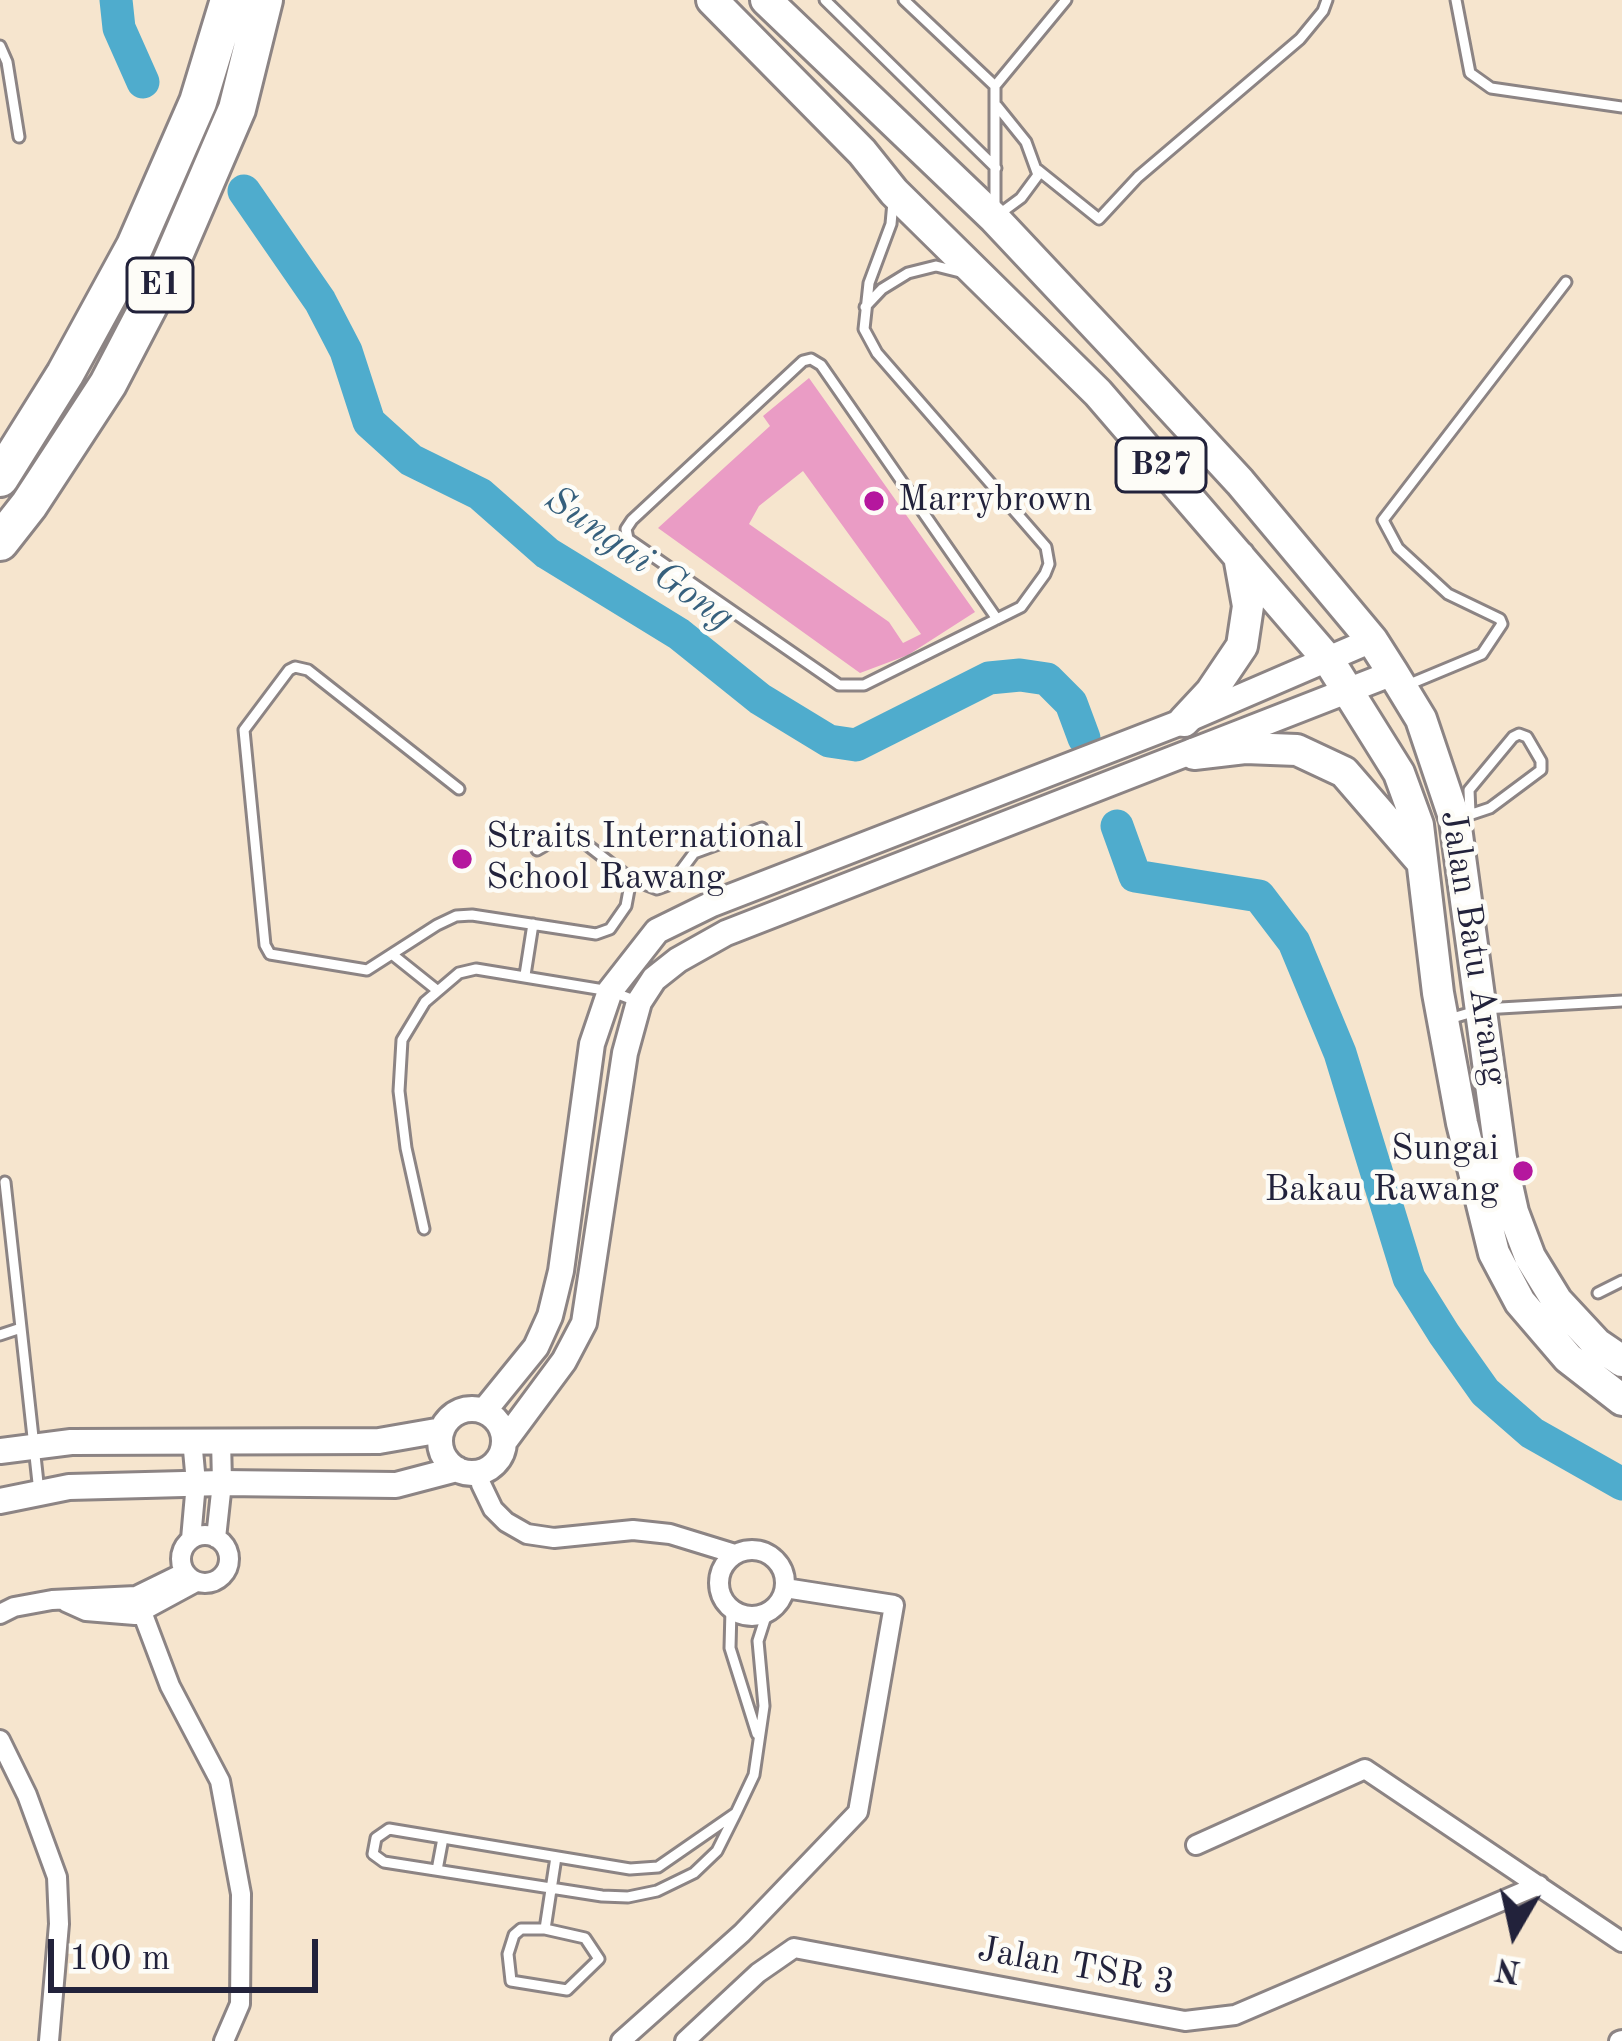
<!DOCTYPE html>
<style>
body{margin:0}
#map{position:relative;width:1622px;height:2041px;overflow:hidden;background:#f6e5ce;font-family:"Old Standard TT",serif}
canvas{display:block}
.north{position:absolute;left:1454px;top:1873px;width:120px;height:120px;-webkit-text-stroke:9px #fdfcf7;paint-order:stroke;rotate:189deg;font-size:33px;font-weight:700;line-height:48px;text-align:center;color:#22223b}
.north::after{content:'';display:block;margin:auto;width:42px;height:54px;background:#22223b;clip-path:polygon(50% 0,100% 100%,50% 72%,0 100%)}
.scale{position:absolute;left:48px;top:1939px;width:270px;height:54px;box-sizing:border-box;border:6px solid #22223b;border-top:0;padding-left:15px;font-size:36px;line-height:42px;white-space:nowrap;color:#22223b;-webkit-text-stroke:9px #fdfcf7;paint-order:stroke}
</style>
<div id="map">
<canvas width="1622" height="2041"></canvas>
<div class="north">N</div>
<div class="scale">100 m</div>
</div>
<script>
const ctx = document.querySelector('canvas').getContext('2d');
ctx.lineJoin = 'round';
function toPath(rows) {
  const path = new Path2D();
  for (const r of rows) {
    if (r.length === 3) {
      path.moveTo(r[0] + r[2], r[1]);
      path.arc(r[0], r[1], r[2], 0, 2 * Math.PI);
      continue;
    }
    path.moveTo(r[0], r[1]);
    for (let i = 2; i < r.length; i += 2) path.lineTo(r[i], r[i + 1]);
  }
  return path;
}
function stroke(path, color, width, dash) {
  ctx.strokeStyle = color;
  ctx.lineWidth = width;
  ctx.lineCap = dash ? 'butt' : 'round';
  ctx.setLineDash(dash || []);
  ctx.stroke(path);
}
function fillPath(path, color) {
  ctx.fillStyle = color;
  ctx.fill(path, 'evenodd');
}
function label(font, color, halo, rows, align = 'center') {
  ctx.font = font + ' "Old Standard TT",serif';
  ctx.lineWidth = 9;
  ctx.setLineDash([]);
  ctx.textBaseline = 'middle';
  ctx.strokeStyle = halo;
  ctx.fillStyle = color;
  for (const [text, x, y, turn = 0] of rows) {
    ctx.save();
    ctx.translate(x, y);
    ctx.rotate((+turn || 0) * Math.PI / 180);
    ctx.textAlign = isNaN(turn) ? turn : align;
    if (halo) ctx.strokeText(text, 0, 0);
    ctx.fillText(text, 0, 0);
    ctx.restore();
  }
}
stroke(toPath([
 [116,0,119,28,143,82],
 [244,191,320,301,346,351,369,422,411,460,480,494,547,553,679,634,760,699,829,741,856,745,989,678,1020,675,1047,679,1071,703,1084,738],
 [1117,826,1135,876,1259,896,1294,942,1340,1053,1409,1278,1444,1334,1485,1392,1532,1433,1622,1484]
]), '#4faccd', 33);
fillPath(toPath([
 [809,378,975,612,908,655,860,673,658,528,770,426,763,416],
 [803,471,921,634,903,643,889,622,749,524,759,506]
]), '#ea9cc5');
const service = toPath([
 [825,0,996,168],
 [904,0,995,86],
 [1456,0,1470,73,1491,88,1622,107],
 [0,46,7,62,19,137],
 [997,106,1026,142,1038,175,1021,198,998,215],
 [1038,170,1099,219,1138,177,1300,39,1323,11,1327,0],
 [893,202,891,224,869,283,864,329,877,353,1046,547,1049,564,1045,574,1021,607,864,685,839,685,628,539,626,529,632,520,803,361,811,359,821,365,997,619],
 [995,209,995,86,1066,0],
 [865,307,882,289,908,273,936,266,960,272],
 [1405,686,1482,654,1502,624,1500,619,1448,594,1398,548,1383,520,1566,282],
 [459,789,308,670,295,667,289,670,244,730,265,945,270,954,367,970,437,925,456,916,472,915,596,934,610,929,626,906,631,879],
 [1460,818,1490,808,1541,770,1541,761,1527,737,1519,734,1513,737,1469,790,1470,813],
 [537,850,561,836,581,840,631,879,657,889,671,884,694,853,762,828],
 [393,955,438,991],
 [525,975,533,924],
 [1449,1019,1483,1009,1622,1001],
 [5,1182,39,1492],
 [424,1229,406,1148,399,1091,402,1040,425,1002,459,973,476,969,610,991,639,1002],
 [1598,1293,1622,1281],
 [0,1335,21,1328],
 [731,1609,730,1648,757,1734],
 [736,1813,658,1867,630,1869,389,1829,376,1838,373,1854,384,1862,602,1896,628,1897,657,1891,694,1873,717,1851,736,1813,754,1775,764,1706,758,1641,767,1613],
 [437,1870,443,1838],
 [521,1929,545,1929,585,1938,599,1959,567,1990,511,1981,508,1954,514,1935,521,1929],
 [545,1929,556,1857]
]);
const minor = toPath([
 [479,1472,481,1484,493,1509,506,1522,527,1534,554,1538,633,1530,670,1534,735,1554],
 [205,1559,24],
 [216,1538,222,1483,221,1439],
 [191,1539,196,1483,192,1439],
 [752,1583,33],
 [136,1596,170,1686,220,1781,241,1894,240,2004,224,2041],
 [66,1602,86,1611,135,1615,196,1582],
 [0,1614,14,1607,52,1600,136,1596,185,1572],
 [0,1740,27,1795,57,1877,59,1924,49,2041],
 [1196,1845,1365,1769,1622,1942],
 [621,2041,742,1933,858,1812,894,1605,785,1588],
 [685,2041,758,1973,794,1948,1185,2021,1235,2015,1539,1885],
 [1619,2041,1622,2040]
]);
const tertiary = toPath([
 [472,1441,32],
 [484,1411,536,1347,550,1316,561,1271,592,1044,610,991,657,931,712,904,1184,721,1372,640],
 [504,1442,564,1361,584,1323,625,1053,639,1002,654,979,678,960,726,933,1393,673],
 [0,1451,71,1442,379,1441,442,1430],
 [0,1501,69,1487,222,1483,396,1485,457,1469]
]);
const primary = toPath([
 [712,0,862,152,894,192,1098,393,1329,661,1399,773,1418,825,1438,993,1462,1123,1494,1253,1520,1302,1568,1358,1622,1400],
 [766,0,994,218,1120,352,1240,482,1372,640,1393,673,1421,719,1455,820,1501,1158,1513,1212,1530,1257,1557,1301,1597,1344,1622,1361],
 [1184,721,1211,692,1242,646,1248,606,1239,556],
 [1194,754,1245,748,1297,750,1344,772,1421,861]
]);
const motorway = toPath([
 [0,478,65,374,135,246,198,102,229,0],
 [0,542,29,505,108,384,169,267,237,109,264,0]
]);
stroke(service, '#8c8484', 15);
stroke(minor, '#8c8484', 24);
stroke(tertiary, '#8c8484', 30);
stroke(primary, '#8c8484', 36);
stroke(motorway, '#8c8484', 42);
stroke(service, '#fff', 9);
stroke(minor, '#fff', 18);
stroke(tertiary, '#fff', 24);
stroke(primary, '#fff', 30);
stroke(motorway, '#fff', 36);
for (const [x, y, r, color] of [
 [874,501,12,"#b5179e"],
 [462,859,12,"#b5179e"],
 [1523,1171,12,"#b5179e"]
]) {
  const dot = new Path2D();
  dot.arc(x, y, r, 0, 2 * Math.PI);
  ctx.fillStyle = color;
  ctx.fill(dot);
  stroke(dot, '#fdfcf7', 4.5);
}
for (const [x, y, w] of [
 [160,285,66],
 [1161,465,90]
]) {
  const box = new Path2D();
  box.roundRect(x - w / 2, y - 27, w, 54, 9);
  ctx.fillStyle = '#fdfcf7';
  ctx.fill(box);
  stroke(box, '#22223b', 3);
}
label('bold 33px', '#22223b', null, [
 ["E1",160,285],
 ["B27",1161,465]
]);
label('36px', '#22223b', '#fdfcf7', [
 ["Marrybrown",898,501],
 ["Straits International",486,838],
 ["School Rawang",486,879],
 ["Sungai",1499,1150,"right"],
 ["Bakau Rawang",1499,1191,"right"]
], 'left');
label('36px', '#22223b', '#fdfcf7', [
 ["Jalan Batu Arang",1473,948,81],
 ["Jalan TSR 3",1076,1967,10]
]);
label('italic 39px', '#36607d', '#fdfcf7', [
 ["Sungai Gong",639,559,35]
]);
</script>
